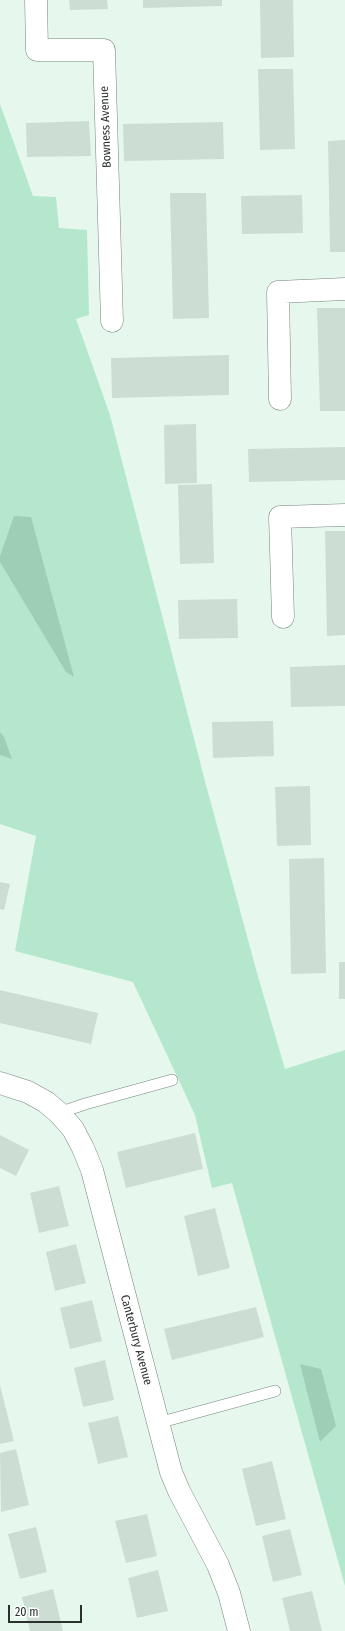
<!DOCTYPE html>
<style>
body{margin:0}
#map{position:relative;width:345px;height:1631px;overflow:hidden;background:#e6f8ee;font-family:"Fira Sans Condensed",sans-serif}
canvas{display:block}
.scale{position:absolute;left:8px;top:1605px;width:74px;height:18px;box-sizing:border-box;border:2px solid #2a312d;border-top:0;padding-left:5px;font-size:12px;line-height:14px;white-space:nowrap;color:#2a312d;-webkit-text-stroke:3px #fff;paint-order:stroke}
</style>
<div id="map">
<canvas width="345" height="1631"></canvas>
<div class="scale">20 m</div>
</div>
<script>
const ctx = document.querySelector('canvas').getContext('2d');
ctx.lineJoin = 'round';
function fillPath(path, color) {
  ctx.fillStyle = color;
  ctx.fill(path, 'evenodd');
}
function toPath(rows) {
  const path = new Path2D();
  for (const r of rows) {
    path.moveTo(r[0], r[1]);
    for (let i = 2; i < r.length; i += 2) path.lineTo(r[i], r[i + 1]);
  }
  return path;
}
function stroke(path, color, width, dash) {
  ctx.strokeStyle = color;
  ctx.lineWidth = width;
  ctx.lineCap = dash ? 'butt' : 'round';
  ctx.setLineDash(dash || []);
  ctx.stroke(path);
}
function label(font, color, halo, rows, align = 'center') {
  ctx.font = font + ' "Fira Sans Condensed",sans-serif';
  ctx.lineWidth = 4;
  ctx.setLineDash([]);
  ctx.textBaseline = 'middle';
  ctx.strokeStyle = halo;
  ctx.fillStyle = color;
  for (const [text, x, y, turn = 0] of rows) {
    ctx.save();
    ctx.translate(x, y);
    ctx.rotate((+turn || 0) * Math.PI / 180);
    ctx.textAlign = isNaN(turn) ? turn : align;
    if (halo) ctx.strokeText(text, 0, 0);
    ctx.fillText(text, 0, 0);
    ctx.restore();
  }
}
fillPath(toPath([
 [0,104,33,196,56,197,59,228,87,230,89,315,76,319,110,415,206,785,257,973,285,1069,345,1050,345,1586,232,1183,212,1188,195,1115,133,982,15,951,36,836,0,824]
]), '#b4e7cc');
fillPath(toPath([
 [14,516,31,517,74,677,66,672,0,562,0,556],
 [0,732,4,737,12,759,0,755],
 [300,1364,321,1369,336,1426,320,1442]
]), '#9ccfb4');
fillPath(toPath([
 [69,0,107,0,108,9,70,10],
 [143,0,222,0,222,6,143,8],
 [260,0,293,0,294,57,261,58],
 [258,69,293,69,295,149,260,150],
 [89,121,91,156,27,157,26,123],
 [223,122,224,159,124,161,123,124],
 [345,140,345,252,330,252,328,141],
 [170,193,206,193,209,318,173,319],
 [302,195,303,233,242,234,241,196],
 [317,308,345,308,345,411,320,411],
 [229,355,229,395,112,398,111,358],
 [196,424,197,483,165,484,164,425],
 [345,447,345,480,249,482,248,449],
 [212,484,214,563,180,564,178,485],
 [325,531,345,531,345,635,327,636],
 [237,599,238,638,179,639,178,600],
 [345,665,345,706,291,707,290,667],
 [273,721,274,756,213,758,212,722],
 [310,786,311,845,277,846,275,787],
 [324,858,326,973,291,974,289,859],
 [0,882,10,884,4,910,0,909],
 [339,962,345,962,345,999,339,999],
 [0,990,98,1013,91,1044,0,1023],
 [195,1133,203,1169,126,1188,117,1152],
 [0,1135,29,1150,16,1176,0,1168],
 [59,1186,69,1226,39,1233,30,1193],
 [215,1208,230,1268,198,1276,184,1216],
 [76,1244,86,1283,55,1291,46,1252],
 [92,1300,102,1341,70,1349,60,1308],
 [256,1307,264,1337,172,1360,164,1329],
 [105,1360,114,1400,83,1407,74,1368],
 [0,1385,14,1441,0,1444],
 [118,1416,128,1457,98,1464,88,1423],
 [16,1449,29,1505,1,1512,0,1453],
 [272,1461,286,1519,256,1526,242,1469],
 [147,1514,157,1556,126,1563,115,1521],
 [36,1527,47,1572,20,1579,8,1534],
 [290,1529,302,1575,273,1582,262,1536],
 [158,1570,168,1611,137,1618,128,1578],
 [53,1589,63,1631,30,1631,22,1597],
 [312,1591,322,1631,290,1631,282,1598]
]), '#ccded4');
const service = toPath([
 [59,1113,85,1104,172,1080],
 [158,1423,275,1391]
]);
const minor = toPath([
 [36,0,37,50,104,50,112,321],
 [280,399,278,292,345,289],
 [283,617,280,517,345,515],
 [0,1083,28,1092,46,1102,59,1113,73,1129,83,1148,92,1170,171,1472,179,1491,218,1565,229,1593,239,1631]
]);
stroke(service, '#75857c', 12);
stroke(minor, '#75857c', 23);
stroke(service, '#fff', 11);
stroke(minor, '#fff', 22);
label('12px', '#2a312d', '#fff', [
 ["Bowness Avenue",106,127,-92],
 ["Canterbury Avenue",136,1340,75]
]);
</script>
